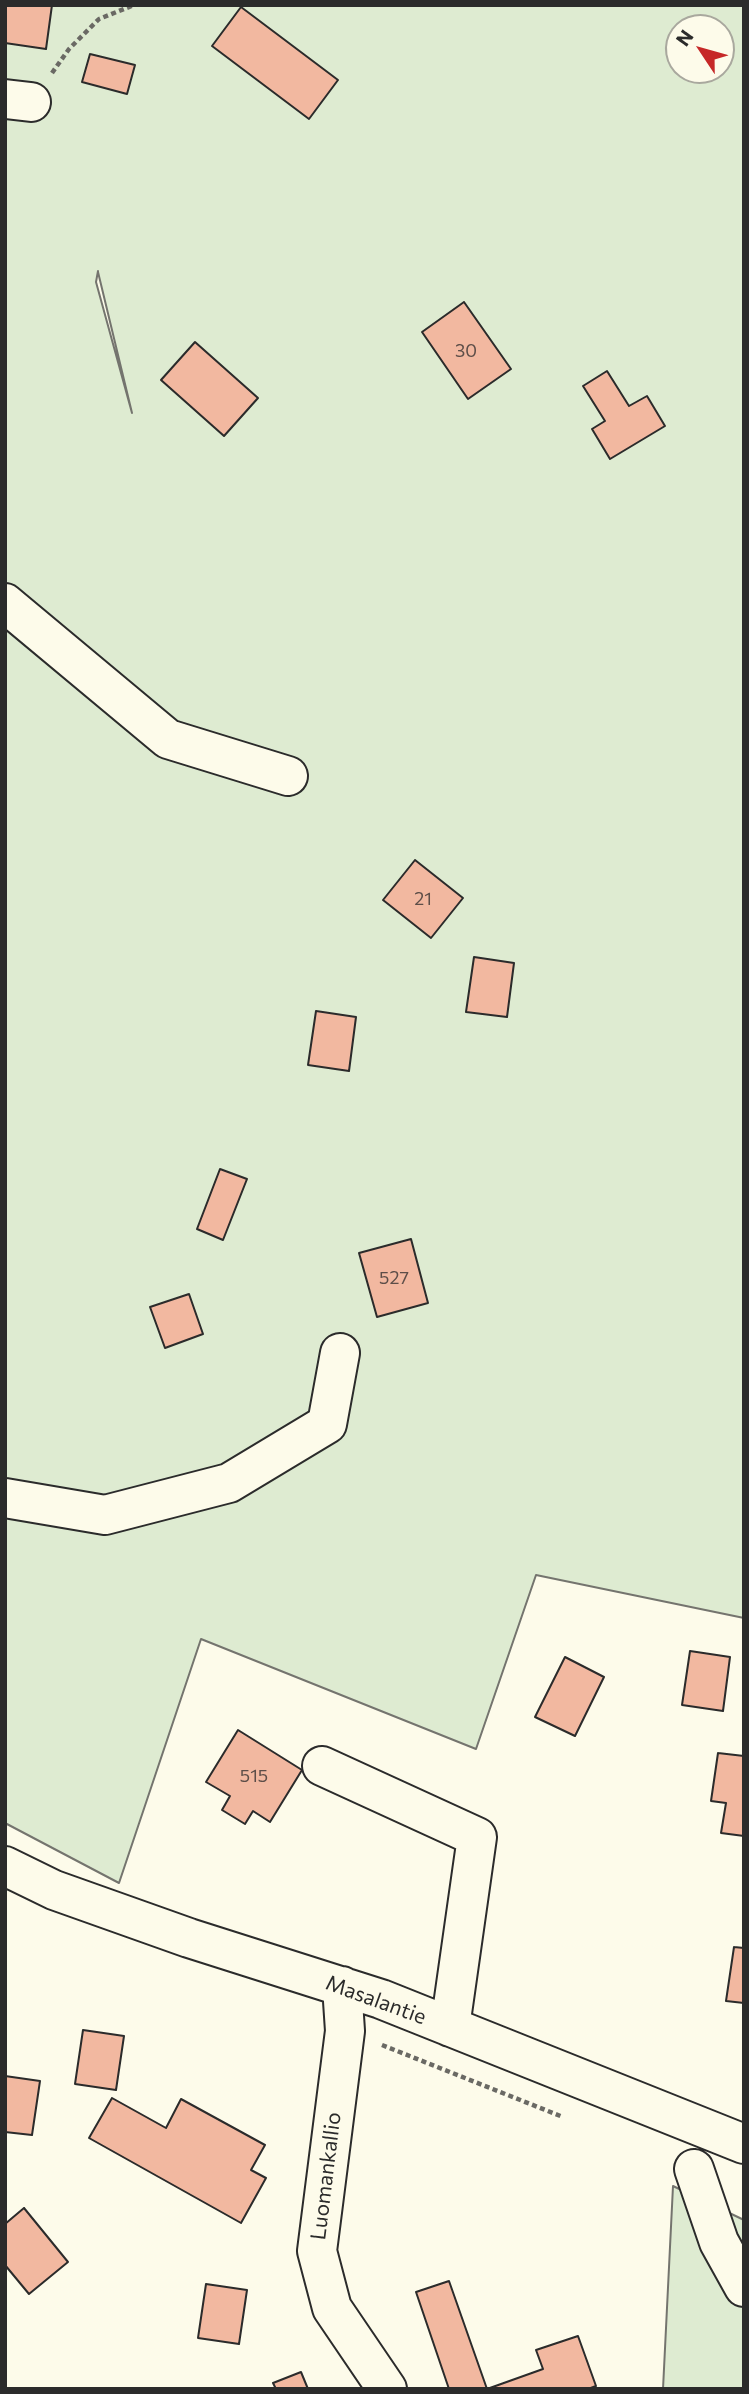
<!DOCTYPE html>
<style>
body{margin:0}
#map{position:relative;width:749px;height:2394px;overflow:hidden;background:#fdfbea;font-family:Commissioner,sans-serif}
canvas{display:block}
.frame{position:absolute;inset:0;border:7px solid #2b2b2b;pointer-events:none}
.north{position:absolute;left:665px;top:14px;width:70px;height:70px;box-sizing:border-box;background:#fdfbea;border:2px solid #a9a89e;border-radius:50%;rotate:306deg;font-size:19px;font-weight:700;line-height:28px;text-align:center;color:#2b2b2b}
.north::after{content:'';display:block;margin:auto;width:24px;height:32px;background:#c62828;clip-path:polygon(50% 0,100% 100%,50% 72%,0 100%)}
</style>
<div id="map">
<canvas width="749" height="2394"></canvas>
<div class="frame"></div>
<div class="north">N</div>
</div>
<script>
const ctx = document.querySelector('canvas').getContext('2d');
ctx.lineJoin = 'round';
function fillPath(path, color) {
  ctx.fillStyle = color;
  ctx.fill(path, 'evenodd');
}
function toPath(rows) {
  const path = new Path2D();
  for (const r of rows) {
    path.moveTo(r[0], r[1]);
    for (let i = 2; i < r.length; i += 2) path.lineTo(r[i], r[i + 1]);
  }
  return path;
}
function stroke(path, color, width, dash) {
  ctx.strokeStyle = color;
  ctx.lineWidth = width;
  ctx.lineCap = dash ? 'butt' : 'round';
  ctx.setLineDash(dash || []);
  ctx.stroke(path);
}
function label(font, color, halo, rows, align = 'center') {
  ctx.font = font + ' Commissioner,sans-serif';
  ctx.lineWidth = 5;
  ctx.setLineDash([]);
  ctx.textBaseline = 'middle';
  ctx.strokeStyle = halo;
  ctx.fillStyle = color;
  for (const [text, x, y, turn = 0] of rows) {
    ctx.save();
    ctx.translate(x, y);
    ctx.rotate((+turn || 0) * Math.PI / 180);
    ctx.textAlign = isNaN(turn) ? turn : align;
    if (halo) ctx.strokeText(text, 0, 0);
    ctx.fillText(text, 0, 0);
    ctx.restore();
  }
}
const green = toPath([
 [5,5,744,5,744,1618,536,1575,476,1749,201,1639,119,1883,5,1823,5,5],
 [679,28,721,28,721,70,679,70,679,28],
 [98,271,98,272,132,413,96,282,98,271],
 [673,2186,744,2220,744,2389,663,2389,673,2186]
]);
fillPath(green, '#deebd1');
stroke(green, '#74746e', 2);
const building = toPath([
 [5,5,52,5,46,49,5,43,5,5],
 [241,7,338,80,309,119,212,46,241,7],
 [90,54,135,65,127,94,82,82,90,54],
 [464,302,511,369,468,399,422,332,464,302],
 [195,342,258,398,224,436,161,380,195,342],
 [607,371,629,406,647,396,665,426,610,459,592,429,605,421,583,386,607,371],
 [415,860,463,898,431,938,383,900,415,860],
 [474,957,514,963,507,1017,466,1012,474,957],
 [316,1011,356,1017,349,1071,308,1065,316,1011],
 [220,1169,247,1179,223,1240,197,1229,220,1169],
 [411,1239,428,1303,377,1317,359,1253,411,1239],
 [189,1294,203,1334,165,1348,150,1307,189,1294],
 [690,1651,730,1657,723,1711,682,1705,690,1651],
 [565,1657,604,1677,575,1736,535,1717,565,1657],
 [238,1730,302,1770,270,1822,253,1811,245,1824,222,1810,230,1796,206,1782,238,1730],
 [718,1753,744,1756,744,1836,721,1833,726,1803,711,1801,718,1753],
 [734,1947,744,1948,744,2003,726,2001,734,1947],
 [83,2030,124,2036,116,2090,75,2084,83,2030],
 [5,2076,40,2081,32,2135,5,2132,5,2076],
 [112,2098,166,2128,181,2099,265,2145,251,2170,266,2178,241,2223,89,2138,112,2098],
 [24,2208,68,2262,29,2294,5,2265,5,2224,24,2208],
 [449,2281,487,2389,543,2369,536,2350,578,2336,596,2386,588,2389,449,2389,416,2292,449,2281],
 [206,2284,247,2290,239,2344,198,2338,206,2284],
 [301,2372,308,2389,276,2389,273,2383,301,2372]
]);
fillPath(building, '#f2b8a0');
stroke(building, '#2b2b2b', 2);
const minor = toPath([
 [5,99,31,102],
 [5,603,168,739,288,776],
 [5,1498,105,1515,229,1483,327,1424,340,1353],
 [322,1766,477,1837,450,2027],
 [5,1866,54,1890,189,1938,381,1999,744,2144],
 [342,1986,345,2031,317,2251,332,2308,387,2389],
 [694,2169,719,2242,744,2287]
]);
stroke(minor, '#2b2b2b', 42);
stroke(toPath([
 [52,73,69,49,99,19,134,5],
 [382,2045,563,2117]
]), '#6a6964', 4.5, [5, 3.5]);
stroke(minor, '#fdfbea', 38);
label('18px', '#5d4e48', null, [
 ["30",466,351],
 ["21",423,899],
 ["527",394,1278],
 ["515",254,1776]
]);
label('21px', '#2b2b2b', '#fdfbea', [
 ["Masalantie",376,2000,20],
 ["Luomankallio",326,2176,-83]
]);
</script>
